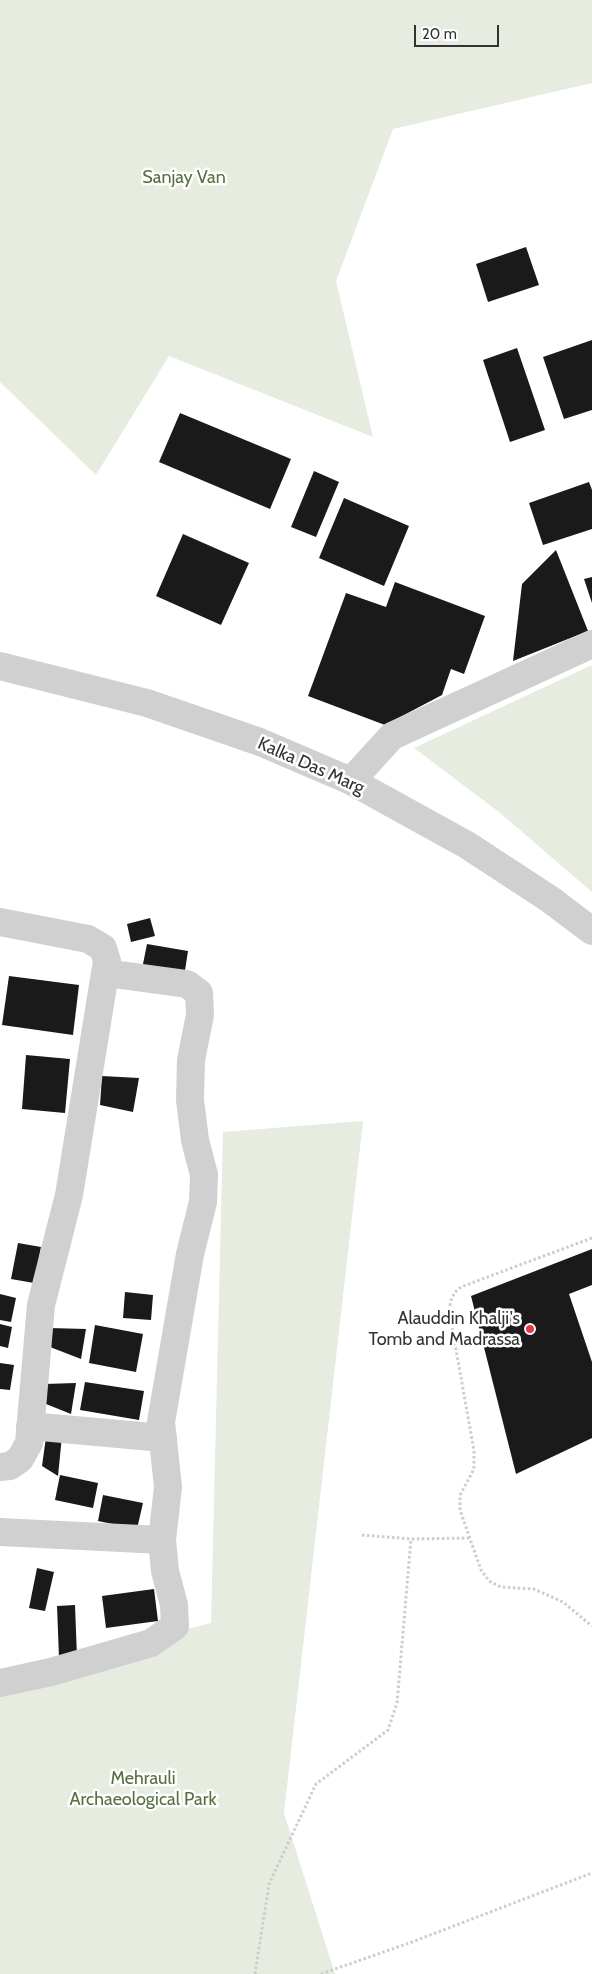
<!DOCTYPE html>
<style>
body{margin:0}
#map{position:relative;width:592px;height:1974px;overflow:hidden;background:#fff;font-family:Cabin,sans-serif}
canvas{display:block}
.scale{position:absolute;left:414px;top:25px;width:85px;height:22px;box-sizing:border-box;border:2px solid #333;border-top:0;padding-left:6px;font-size:15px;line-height:18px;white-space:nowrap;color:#333;-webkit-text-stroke:4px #fff;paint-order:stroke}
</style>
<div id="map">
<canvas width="592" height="1974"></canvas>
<div class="scale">20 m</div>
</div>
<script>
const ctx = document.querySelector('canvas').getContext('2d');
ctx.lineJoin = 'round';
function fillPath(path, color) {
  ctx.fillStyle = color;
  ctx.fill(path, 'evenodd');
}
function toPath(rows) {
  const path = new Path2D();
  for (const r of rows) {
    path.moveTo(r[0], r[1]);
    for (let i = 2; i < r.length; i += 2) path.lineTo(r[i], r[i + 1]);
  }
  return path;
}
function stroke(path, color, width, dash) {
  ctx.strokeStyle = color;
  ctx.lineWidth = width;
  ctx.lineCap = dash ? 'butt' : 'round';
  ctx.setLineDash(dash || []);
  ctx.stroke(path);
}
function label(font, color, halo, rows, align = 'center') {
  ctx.font = font + ' Cabin,sans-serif';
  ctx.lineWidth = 5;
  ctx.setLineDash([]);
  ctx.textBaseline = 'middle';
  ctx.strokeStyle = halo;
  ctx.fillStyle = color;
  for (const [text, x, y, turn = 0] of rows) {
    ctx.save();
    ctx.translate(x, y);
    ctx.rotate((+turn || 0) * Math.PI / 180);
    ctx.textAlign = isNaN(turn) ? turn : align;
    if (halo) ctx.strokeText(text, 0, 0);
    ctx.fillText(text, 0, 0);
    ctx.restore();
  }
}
fillPath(toPath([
 [0,0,592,0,592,83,393,129,336,281,373,437,169,356,96,475,0,382],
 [592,665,592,892,499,812,414,748],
 [363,1121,284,1813,335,1974,0,1974,0,1678,211,1623,223,1132]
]), '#e6ecdf');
fillPath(toPath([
 [526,247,539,285,488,302,476,264],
 [592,340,592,410,564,419,543,357],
 [517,348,545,430,510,442,483,360],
 [180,413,291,459,270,509,159,462],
 [314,471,339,482,316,537,291,527],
 [589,482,592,490,592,529,543,545,529,503],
 [344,498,409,526,384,586,319,558],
 [183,534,249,563,221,625,156,596],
 [556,550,588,631,513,661,522,584],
 [592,577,592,603,584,579],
 [395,582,485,616,464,674,451,669,442,695,385,725,308,696,346,593,386,607],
 [150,918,155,936,131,942,127,924],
 [147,944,188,951,184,977,142,969],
 [9,976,79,985,73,1035,2,1025],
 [26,1055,70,1059,65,1113,22,1109],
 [102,1076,139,1078,133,1112,100,1105],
 [18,1243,41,1247,34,1283,11,1279],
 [592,1249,592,1285,569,1294,592,1362,592,1438,516,1474,471,1296],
 [125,1292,153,1295,151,1320,123,1318],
 [0,1294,16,1298,11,1322,0,1320],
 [0,1324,12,1327,8,1348,0,1346],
 [95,1325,143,1334,136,1372,89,1363],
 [49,1328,86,1329,81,1359,50,1347],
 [0,1363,14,1365,10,1390,0,1389],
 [85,1382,144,1391,139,1420,80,1410],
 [76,1383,71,1414,41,1402,44,1384],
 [62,1436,58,1476,42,1466,46,1437],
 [60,1475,98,1483,93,1508,55,1500],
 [103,1495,143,1503,137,1529,98,1521],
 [37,1568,54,1572,45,1611,29,1608],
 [154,1589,158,1621,106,1628,102,1596],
 [75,1605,77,1657,59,1658,57,1606]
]), '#1a1a1a');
stroke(toPath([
 [592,1238,461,1287,455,1292,451,1300,449,1310,474,1451,474,1469,460,1495,460,1510,481,1570,489,1581,501,1587,534,1589,563,1602,592,1626],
 [362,1535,411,1539,470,1538],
 [255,1974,269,1884,316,1784,388,1730,397,1703,411,1539],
 [321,1974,412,1942,592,1873]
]), '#cdcdcd', 3, [2.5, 2.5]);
stroke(toPath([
 [0,666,147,703,260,742,351,781,467,845,551,900,592,931],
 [351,781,392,736,592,644],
 [0,922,88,939,103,948,107,961,69,1195,41,1305,29,1443,20,1459,10,1466,0,1467],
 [30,1426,163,1438],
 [0,1532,162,1540],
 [0,1683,51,1672,151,1643,175,1626,174,1605,165,1571,162,1540,168,1487,161,1422,190,1254,203,1202,204,1175,195,1140,190,1100,191,1060,200,1015,199,993,187,984,106,973]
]), '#d0d0d0', 28);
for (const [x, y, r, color] of [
 [530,1329,5,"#e63946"]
]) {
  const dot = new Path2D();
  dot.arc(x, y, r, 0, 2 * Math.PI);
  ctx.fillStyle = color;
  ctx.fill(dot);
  stroke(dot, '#fff', 2);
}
label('18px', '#56703f', '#fff', [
 ["Sanjay Van",184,178],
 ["Mehrauli",143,1779],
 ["Archaeological Park",143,1800]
]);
label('18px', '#333', '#fff', [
 ["Kalka Das Marg",311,766,24]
]);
label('18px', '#333', '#fff', [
 ["Alauddin Khalji's",520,1319],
 ["Tomb and Madrassa",520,1340]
], 'right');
</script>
